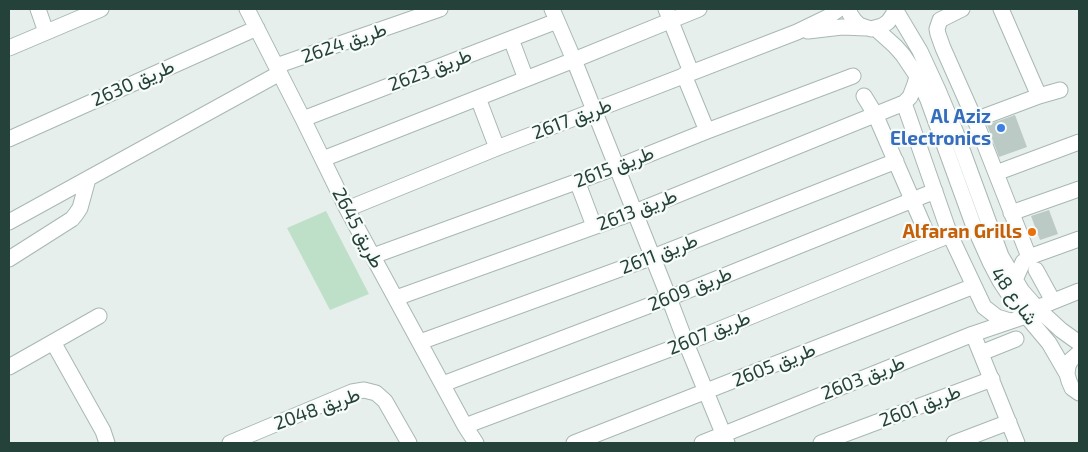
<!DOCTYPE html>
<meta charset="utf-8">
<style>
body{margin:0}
#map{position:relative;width:1088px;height:452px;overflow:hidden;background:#e6efeb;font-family:"Exo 2",sans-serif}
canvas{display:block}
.frame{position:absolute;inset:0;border:10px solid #24423a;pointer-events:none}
</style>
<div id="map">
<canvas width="1088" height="452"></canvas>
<div class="frame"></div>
</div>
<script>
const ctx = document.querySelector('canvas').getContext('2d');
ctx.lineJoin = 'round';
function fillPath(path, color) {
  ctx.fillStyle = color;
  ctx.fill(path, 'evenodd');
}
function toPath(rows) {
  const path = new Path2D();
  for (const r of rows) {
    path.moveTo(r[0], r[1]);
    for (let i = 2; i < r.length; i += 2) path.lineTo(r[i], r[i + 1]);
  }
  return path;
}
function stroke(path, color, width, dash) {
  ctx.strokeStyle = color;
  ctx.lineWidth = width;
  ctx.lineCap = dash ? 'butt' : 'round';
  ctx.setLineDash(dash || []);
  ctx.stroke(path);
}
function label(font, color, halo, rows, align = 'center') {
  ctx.font = font + ' "Exo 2",Vazirmatn,sans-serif';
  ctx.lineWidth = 4.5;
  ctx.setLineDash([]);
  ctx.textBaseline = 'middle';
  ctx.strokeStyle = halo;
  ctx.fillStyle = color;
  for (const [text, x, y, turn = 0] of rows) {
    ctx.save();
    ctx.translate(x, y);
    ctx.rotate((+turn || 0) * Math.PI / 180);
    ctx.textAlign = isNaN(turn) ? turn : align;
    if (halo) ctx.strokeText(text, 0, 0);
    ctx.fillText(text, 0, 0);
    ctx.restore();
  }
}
fillPath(toPath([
 [326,211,369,294,330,310,287,228]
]), '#bfe0c8');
fillPath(toPath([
 [1015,115,1027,147,999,157,987,125],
 [1049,210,1058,234,1040,240,1031,216]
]), '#bbcac4');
const minor = toPath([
 [38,9,46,32],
 [247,9,303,119,347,209,465,426,476,443],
 [552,9,574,60,669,298,686,343,727,443],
 [666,9,691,72],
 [849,9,850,14,854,20,859,25,871,29,882,26,888,22,893,15,895,9],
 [895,9,920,51,938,90,956,133,1001,256,1022,291,1037,308,1061,330,1079,343],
 [962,9,940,20,937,29,938,34,943,48,975,120,1029,257],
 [1001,9,1039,96],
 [875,28,895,46,903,55,917,76,928,100,973,224,990,262,1000,281,1012,299,1049,343,1067,374],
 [808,31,842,27,866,28],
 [511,39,526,79],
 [9,48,101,9],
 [276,66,440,9],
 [684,75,707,131],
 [864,96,875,114,931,243],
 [478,98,497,148],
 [904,103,950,235,984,307,997,317,1010,321],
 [303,119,557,21],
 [975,120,1039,96,1060,90],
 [9,139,257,28],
 [323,159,574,60,699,9],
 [996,173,1079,142],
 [577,181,594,226],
 [347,209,497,148,797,32,828,17,839,9],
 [1011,213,1079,189],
 [9,222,280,73],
 [373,256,617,167,707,131,853,76],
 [9,259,72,219,76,214,80,208,88,179],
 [1036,270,1053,301],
 [1015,280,1023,262,1029,257,1079,239],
 [396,298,635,212,904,103,910,97,915,84,917,76],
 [1037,308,1079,291],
 [973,334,1017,443],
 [53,342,103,431,107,443],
 [420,342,653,257,896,161],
 [981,353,1016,339],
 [1079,353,1071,360,1068,366,1067,374,1069,381,1072,388,1079,393],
 [9,367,99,316],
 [443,384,669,298,935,191],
 [465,426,686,343,950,235],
 [230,443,352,392,364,390,376,393,385,401,409,443],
 [574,443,974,286],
 [702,443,973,334,1026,316],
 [821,443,992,379],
 [954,443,1009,422]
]);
stroke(minor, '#a8b8b2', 17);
stroke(minor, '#fff', 15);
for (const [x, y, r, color] of [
 [1001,128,5,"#3f7fe0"],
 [1032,232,5,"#e8710a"]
]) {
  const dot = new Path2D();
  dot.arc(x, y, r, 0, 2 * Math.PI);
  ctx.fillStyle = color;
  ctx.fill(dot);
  stroke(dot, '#f7fbf9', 2);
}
label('19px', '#24423a', '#f7fbf9', [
 ["طريق 2624",344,43,-19],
 ["طريق 2623",430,70,-21],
 ["طريق 2630",133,83,-24],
 ["طريق 2617",572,119,-21],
 ["طريق 2615",614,167,-21],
 ["طريق 2613",637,210,-21],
 ["طريق 2645",358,228,62],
 ["طريق 2611",659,254,-21],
 ["طريق 2609",690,289,-22],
 ["شارع 48",1014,296,54],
 ["طريق 2607",709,333,-22],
 ["طريق 2605",774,365,-22],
 ["طريق 2603",863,378,-22],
 ["طريق 2601",920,406,-21],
 ["طريق 2048",317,409,-20]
]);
label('bold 19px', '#366cbe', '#f7fbf9', [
 ["Al Aziz",991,117],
 ["Electronics",991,139]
], 'right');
label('bold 19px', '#c56008', '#f7fbf9', [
 ["Alfaran Grills",1022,232]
], 'right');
</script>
